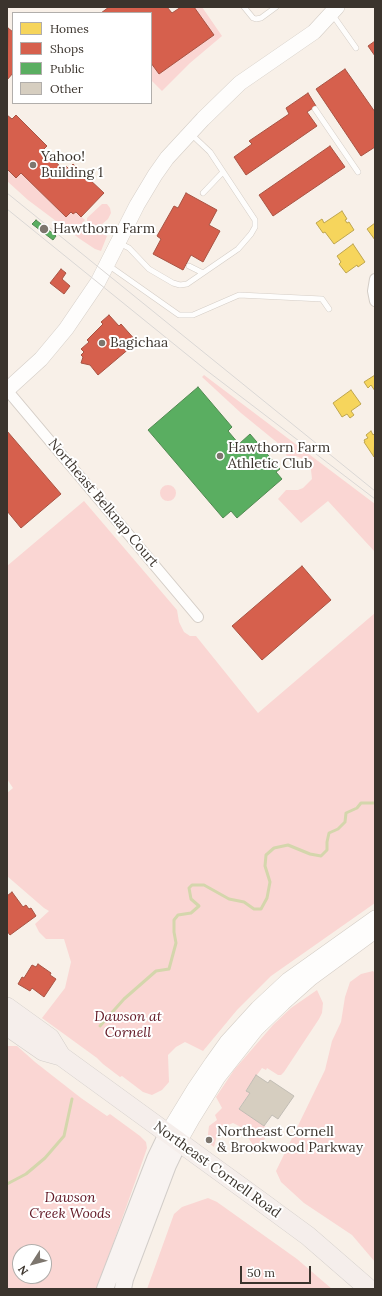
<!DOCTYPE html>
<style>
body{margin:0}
#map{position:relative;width:382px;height:1296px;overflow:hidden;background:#f8f0e8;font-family:Lora,serif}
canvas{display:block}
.frame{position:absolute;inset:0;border:8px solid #3b342d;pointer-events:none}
.legend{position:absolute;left:12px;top:12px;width:140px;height:92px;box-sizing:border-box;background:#fff;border:1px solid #b1aeab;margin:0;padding:5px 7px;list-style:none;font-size:12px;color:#3b342d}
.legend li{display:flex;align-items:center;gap:8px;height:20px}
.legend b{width:20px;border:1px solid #b1aeab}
.north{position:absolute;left:12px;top:1244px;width:40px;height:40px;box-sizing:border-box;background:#fff;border:1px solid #b1aeab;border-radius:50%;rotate:234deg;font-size:11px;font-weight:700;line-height:16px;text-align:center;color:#3b342d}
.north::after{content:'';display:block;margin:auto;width:14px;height:18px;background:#7d766e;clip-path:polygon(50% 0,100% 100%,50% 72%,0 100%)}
.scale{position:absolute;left:240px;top:1266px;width:71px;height:18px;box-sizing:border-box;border:2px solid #3b342d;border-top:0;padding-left:5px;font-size:12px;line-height:14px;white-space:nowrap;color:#3b342d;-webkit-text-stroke:3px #fff;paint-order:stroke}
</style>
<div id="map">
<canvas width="382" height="1296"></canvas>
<div class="frame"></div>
<ul class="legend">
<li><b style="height:11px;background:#f6d55c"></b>Homes</li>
<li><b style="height:11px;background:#d6604d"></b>Shops</li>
<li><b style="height:11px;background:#5aae61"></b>Public</li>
<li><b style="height:11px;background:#d6cec0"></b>Other</li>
</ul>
<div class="north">N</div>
<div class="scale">50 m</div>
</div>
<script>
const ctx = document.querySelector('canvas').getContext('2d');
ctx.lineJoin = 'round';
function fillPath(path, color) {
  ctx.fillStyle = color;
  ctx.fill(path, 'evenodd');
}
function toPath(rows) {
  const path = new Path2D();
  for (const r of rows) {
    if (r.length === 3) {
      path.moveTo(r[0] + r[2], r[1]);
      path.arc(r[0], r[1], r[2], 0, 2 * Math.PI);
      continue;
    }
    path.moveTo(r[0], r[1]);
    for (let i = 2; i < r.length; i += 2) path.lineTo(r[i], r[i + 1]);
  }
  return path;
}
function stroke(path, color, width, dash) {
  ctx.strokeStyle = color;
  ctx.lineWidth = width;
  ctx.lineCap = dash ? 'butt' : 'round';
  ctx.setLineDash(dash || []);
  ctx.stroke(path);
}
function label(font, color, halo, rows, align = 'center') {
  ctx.font = font + ' Lora,serif';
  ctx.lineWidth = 4;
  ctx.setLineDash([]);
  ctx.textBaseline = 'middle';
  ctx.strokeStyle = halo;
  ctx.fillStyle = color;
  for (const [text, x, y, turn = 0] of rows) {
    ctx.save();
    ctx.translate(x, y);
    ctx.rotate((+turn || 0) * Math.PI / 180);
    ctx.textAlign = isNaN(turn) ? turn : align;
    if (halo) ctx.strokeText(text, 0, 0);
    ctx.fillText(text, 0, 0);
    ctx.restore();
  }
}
fillPath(toPath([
 [194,7,202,7,222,36,190,63,162,91,151,80,151,63,159,74],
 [7,169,21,173,66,217,71,212,73,214,76,212,85,220,82,223,84,228,88,232,93,234,101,233,107,236,101,251,95,249,80,239,28,200,7,181],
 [102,204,107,204,110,208,111,213,108,219,100,226,95,227,90,225,87,223,87,218],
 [204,375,375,504,375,552,328,501,301,523,278,499,286,490,298,490,303,488,312,479,311,470,307,462,303,459,296,456,287,456,284,452,283,449,279,444,241,413,202,377],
 [168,493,8],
 [84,501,177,610,179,622,184,632,190,636,196,636,258,713,375,613,375,903,271,976,237,1010,203,1051,185,1042,176,1047,168,1055,169,1082,162,1090,152,1095,143,1092,122,1076,120,1077,103,1064,97,1058,42,1018,65,988,71,962,64,939,46,939,39,932,35,924,49,911,44,908,7,876,7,793,13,788,7,779,7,566],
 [373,971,375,973,375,1262,352,1235,304,1203,281,1182,276,1171,325,1070,332,1041,341,1022,345,997,350,982,361,974],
 [317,990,323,1003,322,1013,319,1019,284,1072,281,1075,278,1075,267,1068,266,1070,262,1068,246,1090,250,1093,239,1108,270,1130,263,1142,270,1148,265,1151,255,1148,241,1127,233,1123,223,1127,218,1132,214,1147,207,1142,209,1126,217,1120,215,1115,222,1108,216,1097,234,1070,273,1025,291,1008],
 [7,1046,17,1046,35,1062,81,1098,107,1116,110,1114,140,1136,146,1142,147,1148,145,1154,97,1289,7,1289],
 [20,1252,44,1252,44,1276,20,1276],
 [208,1198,217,1202,297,1259,332,1289,147,1289,174,1214,182,1207]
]), '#fad6d3');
const homes = toPath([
 [342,211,347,219,345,220,347,223,349,222,354,230,334,244,325,232,323,233,316,223,322,219,324,223,342,211],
 [375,223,375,240,367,229,375,223],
 [353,244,365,262,358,267,357,265,346,273,339,264,341,262,337,256,353,244],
 [375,375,375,391,371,385,368,388,364,382,375,375],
 [351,390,361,404,351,411,354,415,350,418,347,414,342,417,333,403,351,390],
 [371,431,373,435,375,433,374,457,364,442,365,442,364,440,368,438,366,435,371,431]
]);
fillPath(homes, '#f6d55c');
stroke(homes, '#bea54e', 1);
const shops = toPath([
 [109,7,167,7,172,13,181,7,194,7,214,35,159,74,151,63,151,13,101,13,109,7],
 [8,28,13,32,13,73,7,80,8,28],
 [375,41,375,56,368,46,375,41],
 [345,69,375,112,375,147,361,156,316,89,345,69],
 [308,93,316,106,307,112,317,126,246,175,234,157,252,144,249,141,289,114,286,108,308,93],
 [7,115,12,119,16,115,47,146,43,150,63,169,66,166,69,169,73,164,104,193,81,217,76,212,73,214,71,212,66,217,21,173,16,178,7,169,7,115],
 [330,146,345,167,273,216,259,195,330,146],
 [186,193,217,210,209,225,220,231,203,262,191,255,183,270,153,254,161,239,157,236,174,206,178,208,186,193],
 [61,269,66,273,62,279,70,286,64,294,50,283,61,269],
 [109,315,119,326,121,324,137,342,98,375,90,365,81,363,83,357,81,355,84,352,81,349,89,342,87,340,103,324,101,322,109,315],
 [7,431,61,494,21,528,7,511,7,431],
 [302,566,331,600,262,660,232,626,302,566],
 [12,892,23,907,26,905,29,909,31,908,36,916,10,935,7,931,7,896,12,892],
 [38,964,51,973,50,975,56,979,44,997,32,988,30,991,18,984,22,977,24,978,32,965,36,967,38,964]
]);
fillPath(shops, '#d6604d');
stroke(shops, '#a85343', 1);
const public = toPath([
 [36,220,56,236,53,240,32,224,36,220],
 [198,387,232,427,228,431,239,444,250,434,280,469,276,472,282,479,237,518,231,511,223,518,148,430,198,387]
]);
fillPath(public, '#5aae61');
stroke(public, '#518951', 1);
stroke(toPath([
 [100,1026,124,999,156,971,169,969,176,943,174,932,174,920,178,915,191,913,199,906,191,899,189,888,192,885,204,885,229,899,244,902,254,909,261,909,267,898,270,882,265,866,266,855,274,848,288,845,310,854,321,856,327,850,327,842,329,833,338,829,345,822,346,813,357,808,361,803,375,803],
 [7,1184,26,1174,45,1158,64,1136,72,1099]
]), '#d4d6ac', 3);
const building = toPath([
 [256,1075,268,1083,270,1080,294,1096,278,1119,272,1115,264,1126,239,1109,250,1093,246,1091,256,1075]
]);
fillPath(building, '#d6cec0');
stroke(building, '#c1bcb4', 1);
const lane = toPath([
 [244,7,253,18,256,19,261,18,276,7],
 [332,14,356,48],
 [315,109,358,172],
 [203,193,223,172],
 [119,243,129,248,149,269,173,283,180,285,187,284,238,249,251,234,255,227,255,220,210,152,191,134],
 [108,265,179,315,193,315,239,295,322,299,329,309],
 [189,266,203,273]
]);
const street = toPath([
 [375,279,373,291,375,301],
 [7,390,198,617]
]);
const secondary = toPath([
 [7,390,41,359,66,329,98,282,137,205,155,175,167,158,203,119,240,83,314,32,337,7],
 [167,1134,195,1088,212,1063,227,1042,258,1008,288,980,375,918],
 [179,1142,192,1119,218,1077,256,1029,283,1003,311,978,375,931]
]);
const primary = toPath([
 [105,1289,155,1159,167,1134],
 [123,1289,125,1279,168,1165,179,1142]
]);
const highway = toPath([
 [7,1007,50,1038,61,1056],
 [7,1026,43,1051,61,1056,259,1200,308,1236,369,1289]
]);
stroke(lane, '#d4cdc6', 6);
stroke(street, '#d4cdc6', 12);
stroke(secondary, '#d4cdc6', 16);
stroke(primary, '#d2cdc9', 18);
stroke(highway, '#d2cdc9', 20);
stroke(lane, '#fefdfc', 5);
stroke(street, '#fefdfc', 10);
stroke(secondary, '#fefdfc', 15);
stroke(primary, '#f8f3f1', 16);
stroke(highway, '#f5eeeb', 19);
stroke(toPath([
 [7,193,375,491],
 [7,209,206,370,375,499]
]), '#dad7d5', 1);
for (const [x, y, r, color] of [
 [33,165,4,"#7d766e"],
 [44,229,5,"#7d766e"],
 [102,343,4,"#7d766e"],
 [220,456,4,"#7d766e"],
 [209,1140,4,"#7d766e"]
]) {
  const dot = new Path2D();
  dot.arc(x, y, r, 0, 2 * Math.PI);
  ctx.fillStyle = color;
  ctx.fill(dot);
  stroke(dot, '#fff', 1.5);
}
label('14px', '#3b342d', '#fff', [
 ["Yahoo!",41,157],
 ["Building 1",41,173],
 ["Hawthorn Farm",53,229],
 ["Bagichaa",110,343],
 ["Hawthorn Farm",228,448],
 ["Athletic Club",228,464],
 ["Northeast Cornell",217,1132],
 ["& Brookwood Parkway",217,1148]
], 'left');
label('14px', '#3b342d', '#fff', [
 ["Northeast Belknap Court",103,503,50],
 ["Northeast Cornell Road",217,1170,36]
]);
label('italic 14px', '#601623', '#fff', [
 ["Dawson at",128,1017],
 ["Cornell",128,1033],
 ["Dawson",70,1198],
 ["Creek Woods",70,1214]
]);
</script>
